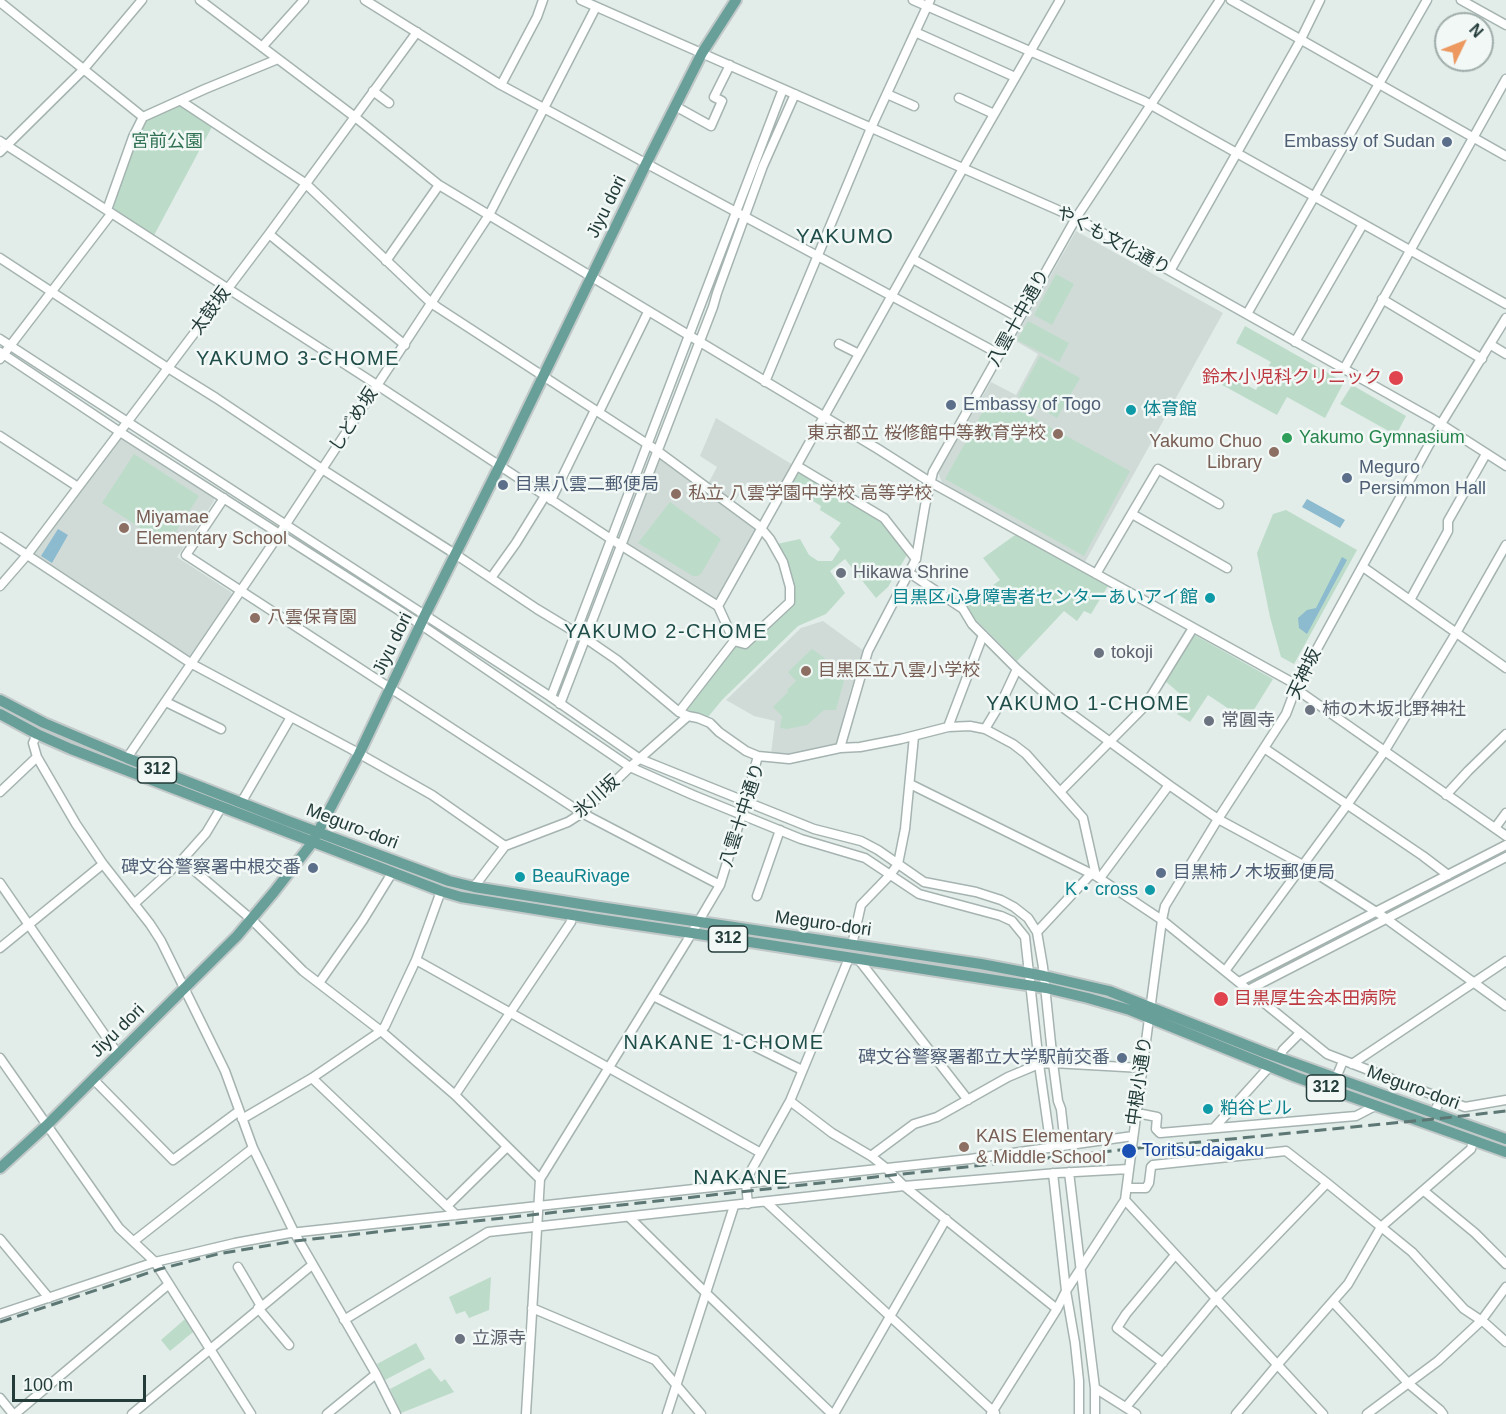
<!DOCTYPE html>
<meta charset="utf-8">
<style>
body{margin:0}
#map{position:relative;width:1506px;height:1414px;overflow:hidden;background:#e2ece9;font-family:Arial,sans-serif}
canvas{display:block}
.north{position:absolute;left:1434px;top:12px;width:60px;height:60px;box-sizing:border-box;background:#f2f8f6;border:2px solid #9fadaa;border-radius:50%;rotate:47deg;font-size:16px;font-weight:700;line-height:24px;text-align:center;color:#233c39}
.north::after{content:'';display:block;margin:auto;width:21px;height:27px;background:#ec985f;clip-path:polygon(50% 0,100% 100%,50% 72%,0 100%)}
.scale{position:absolute;left:12px;top:1375px;width:134px;height:27px;box-sizing:border-box;border:3px solid #233c39;border-top:0;padding-left:8px;font-size:18px;line-height:21px;white-space:nowrap;color:#233c39;-webkit-text-stroke:4px #f2f8f6;paint-order:stroke}
</style>
<div id="map">
<canvas width="1506" height="1414"></canvas>
<div class="north">N</div>
<div class="scale">100 m</div>
</div>
<script>
const ctx = document.querySelector('canvas').getContext('2d');
ctx.lineJoin = 'round';
function fillPath(path, color) {
  ctx.fillStyle = color;
  ctx.fill(path, 'evenodd');
}
function toPath(rows) {
  const path = new Path2D();
  for (const r of rows) {
    path.moveTo(r[0], r[1]);
    for (let i = 2; i < r.length; i += 2) path.lineTo(r[i], r[i + 1]);
  }
  return path;
}
function stroke(path, color, width, dash) {
  ctx.strokeStyle = color;
  ctx.lineWidth = width;
  ctx.lineCap = dash ? 'butt' : 'round';
  ctx.setLineDash(dash || []);
  ctx.stroke(path);
}
function label(font, color, halo, rows, align = 'center') {
  ctx.font = font + ' Arial,"Noto Sans JP",sans-serif';
  ctx.lineWidth = 5;
  ctx.setLineDash([]);
  ctx.textBaseline = 'middle';
  ctx.strokeStyle = halo;
  ctx.fillStyle = color;
  for (const [text, x, y, turn = 0] of rows) {
    ctx.save();
    ctx.translate(x, y);
    ctx.rotate((+turn || 0) * Math.PI / 180);
    ctx.textAlign = isNaN(turn) ? turn : align;
    if (halo) ctx.strokeText(text, 0, 0);
    ctx.fillText(text, 0, 0);
    ctx.restore();
  }
}
fillPath(toPath([
 [1076,231,1223,313,1085,562,986,510,942,482,938,473,991,382,1016,395,1038,354,1014,340],
 [716,418,793,465,774,499,747,482,734,503,708,484,717,467,700,456],
 [121,438,214,498,214,501,177,557,231,592,232,595,191,656,188,657,32,555],
 [658,458,756,530,717,602,626,545],
 [823,621,864,651,850,692,837,744,788,755,771,754,775,721,754,716,726,700,801,628]
]), '#d0dbd8');
fillPath(toPath([
 [181,101,214,123,152,239,107,210,143,117],
 [1056,274,1074,284,1052,325,1034,315],
 [1028,321,1069,343,1059,362,1017,340],
 [1245,326,1344,382,1325,418,1287,397,1277,415,1215,381,1220,371,1256,390,1271,362,1236,343],
 [1040,356,1080,378,1057,418,1018,396],
 [1352,385,1406,416,1396,435,1340,404],
 [992,395,1130,471,1084,556,945,479],
 [134,454,199,496,167,545,102,503],
 [800,471,879,520,881,518,907,555,888,587,876,598,845,559,830,571,845,593,826,614,798,626,722,700,708,717,684,709,735,645,794,592,777,544,800,539,809,555,818,561,832,561,840,549,830,537,841,523,820,510,821,506,813,501,814,499,791,484],
 [670,502,721,539,701,574,697,576,693,576,638,543],
 [1286,510,1357,550,1294,664,1281,657,1270,617,1257,553,1273,514],
 [1015,535,1108,586,1091,614,1084,611,1077,621,1064,611,1017,661,974,618,966,605,1000,580,983,558],
 [1193,634,1273,679,1247,721,1208,695,1190,722,1177,714,1186,699,1164,680],
 [812,649,834,665,832,668,845,677,836,710,824,710,807,725,787,729,780,728,782,716,773,707,788,692,787,690,796,681,788,672],
 [1375,916,1379,918,1249,985,1246,982],
 [491,1277,489,1310,469,1318,465,1311,456,1314,449,1297],
 [185,1319,193,1332,170,1351,161,1340],
 [416,1343,425,1359,385,1380,377,1364],
 [430,1368,441,1382,445,1379,454,1392,401,1413,390,1389]
]), '#bcdcc9');
fillPath(toPath([
 [1307,499,1345,520,1340,528,1302,507],
 [58,529,68,535,52,563,41,556],
 [1342,557,1347,560,1307,634,1299,628,1298,618,1307,610,1316,608]
]), '#8cbace');
const minor = toPath([
 [200,0,355,117,439,185],
 [365,0,501,85,999,354],
 [581,0,1076,218,1433,419,1506,466],
 [913,0,1144,101,1506,304],
 [1231,0,1506,156],
 [1461,0,1506,25],
 [0,2,143,117],
 [915,32,1015,77],
 [262,47,304,0],
 [501,85,537,17,543,0],
 [373,91,389,103],
 [887,94,914,106],
 [959,98,994,114],
 [181,101,305,183,428,300,437,307,652,447,759,526,770,539,783,562,790,587,790,602,745,644,734,641],
 [675,106,711,126,722,101,714,97,730,65],
 [0,141,377,385,611,539,718,606,734,641,679,712],
 [0,152,83,70,142,0],
 [107,210,133,137,143,117,205,89,278,59],
 [269,234,405,345],
 [0,258,168,368,216,398,322,469,455,554,537,609,585,638,617,660,679,712,688,716,698,718,710,723,719,732,746,751,758,756,789,759,840,748,860,747,901,739,948,727,970,726,985,729,1013,744,1026,754,1083,818,1096,876,1162,920,1327,1054,1441,1098],
 [913,259,1019,318],
 [386,261,439,185,878,449,930,482,1297,685],
 [1170,271,1299,43,1320,0],
 [1382,299,1482,359],
 [1247,314,1427,0],
 [0,339,551,697,640,759,814,829,861,841,878,850,924,882,976,892,1001,900,1014,907,1028,918,1037,932,1043,967,1053,1063,1058,1101,1061,1109,1065,1145],
 [1295,342,1363,224],
 [839,344,859,354],
 [1491,345,1506,354],
 [0,352,120,432,414,620,630,767,693,795,801,839,865,858,919,894,1001,916,1012,921,1025,937,1039,1064,1051,1148],
 [0,359,111,214],
 [1344,369,1506,79],
 [765,382,871,128,930,0],
 [599,412,648,312],
 [0,436,78,487],
 [797,466,884,518,916,559],
 [224,498,186,555,582,813,720,885],
 [551,500,595,410],
 [1132,514,1227,568],
 [0,537,192,664,351,749,432,795,505,846],
 [1363,567,1506,668],
 [908,572,963,609,972,624,1017,669,1050,698,1169,785,1218,819,1303,865,1381,915,1506,1006],
 [1096,574,1158,469,1219,504],
 [491,578,516,543,545,496],
 [0,586,27,555,269,234,417,32],
 [1410,600,1448,531,1448,521,1486,454],
 [718,606,966,163,1060,0],
 [1296,689,1506,836],
 [551,697,783,89],
 [166,702,221,729],
 [560,704,713,307,717,293,763,166,795,94],
 [948,727,983,635],
 [985,729,1003,699,1017,669],
 [37,734,33,743,37,757,76,824,103,864,150,924,161,941,225,1071,253,1148,294,1232,376,1374,396,1414],
 [840,748,868,651,916,559,925,506,933,472,1076,218,1220,0],
 [1264,748,1423,856,1448,875],
 [127,758,286,524,489,215,596,7],
 [910,784,1100,878,1169,785],
 [0,792,37,757],
 [1060,792,1145,706,1193,628],
 [1446,795,1468,771,1506,734],
 [241,803,291,717],
 [1495,828,1506,813],
 [182,860,251,919,303,971,381,1031,455,1095,540,1179],
 [0,883,118,1054],
 [474,887,505,846,568,822,582,813,630,767,688,716],
 [757,896,780,830],
 [134,904,182,860,206,833,221,808],
 [1037,932,1091,874],
 [852,945,861,905,890,875,898,864,905,829,914,736],
 [0,948,103,864],
 [416,960,761,1153],
 [859,960,968,1100],
 [1225,971,1347,805,1384,752,1456,633,1506,545],
 [1239,982,1506,845],
 [319,983,363,920,392,873],
 [1249,991,1252,988,1506,857],
 [653,996,802,1070],
 [0,1058,119,1228,155,1262,251,1414],
 [1279,1058,1283,1050,1300,1033],
 [1352,1064,1506,961],
 [312,1078,456,1215],
 [1336,1078,1343,1061],
 [93,1079,173,1160,239,1111],
 [455,1095,571,922,572,915],
 [790,1101,832,1133,871,1156,886,1168,904,1186,1057,1309],
 [1434,1113,1441,1098,1465,1107,1506,1100],
 [1136,1118,1142,1114,1157,1117,1156,1129,1160,1133,1356,1116,1375,1106],
 [242,1119,312,1078,381,1031,385,1026,416,960,441,891],
 [1214,1128,1270,1066],
 [871,1156,914,1124,937,1117,1008,1077,1039,1064,1053,1063,1142,1068],
 [1069,1172,1090,1348,1095,1388,1095,1414],
 [1053,1173,1066,1291,1075,1343,1079,1381,1079,1414],
 [1127,1188,1146,1188,1149,1183,1151,1167,1153,1165,1286,1151,1327,1183,1412,1252,1464,1309,1485,1323,1506,1342],
 [1424,1191,1475,1233,1506,1264],
 [1125,1200,1323,1414],
 [766,1202,995,1413],
 [748,1204,746,1184,747,1178,790,1101,849,958],
 [447,1206,507,1147],
 [629,1217,706,1293,832,1414],
 [0,1239,49,1298],
 [134,1241,253,1148],
 [238,1267,261,1306],
 [1333,1302,1409,1384,1440,1410,1443,1414],
 [258,1308,289,1345],
 [532,1308,655,1360,701,1414],
 [0,1314,155,1262,235,1243,290,1233,970,1159,1133,1136],
 [344,1320,488,1232,904,1186,1057,1173,1129,1169],
 [1163,1363,1117,1328,1126,1314,1175,1255],
 [1095,1388,1136,1414],
 [0,1398,13,1414],
 [1126,1407,1219,1295,1327,1183],
 [15,1414,169,1284],
 [132,1414,312,1265],
 [327,1414,376,1374],
 [526,1414,540,1179,687,941,720,885,742,814,758,756],
 [667,1414,734,1206],
 [834,1414,946,1219],
 [991,1414,1057,1309,1066,1291,1125,1200,1162,920,1165,906,1218,819,1286,714,1297,685,1312,658,1436,432,1506,318],
 [1236,1414,1277,1365,1348,1284,1381,1227,1471,1149,1473,1141],
 [1367,1414,1438,1361,1481,1321,1506,1287]
]);
const major = toPath([
 [0,700,44,723,127,758,285,820,449,881,474,887,593,906,981,964,1044,976,1109,991,1266,1053,1506,1139],
 [0,714,37,734,71,749,441,891,461,897,597,919,692,933,1046,988,1088,998,1130,1010,1296,1077,1506,1152],
 [0,1168,46,1126,237,936,274,892,312,843,359,754,425,615,504,457,646,164,702,53,736,0]
]);
stroke(minor, '#a5b4b1', 11);
stroke(major, '#c1c8c8', 14);
stroke(minor, '#fff', 8);
stroke(major, '#689f99', 10);
stroke(toPath([
 [0,1322,160,1269,218,1254,295,1241,1129,1149,1444,1118,1506,1111]
]), '#5d7774', 3, [12, 6]);
for (const [x, y, r, color] of [
 [1447,142,6,"#5c6f8a"],
 [1396,378,8,"#e0444e"],
 [951,405,6,"#5c6f8a"],
 [1131,410,6,"#0f9aa8"],
 [1058,434,6,"#8d6e63"],
 [1287,438,6,"#2e9e5b"],
 [1274,452,6,"#8d6e63"],
 [1347,478,6,"#5c6f8a"],
 [503,485,6,"#5c6f8a"],
 [676,494,6,"#8d6e63"],
 [124,528,6,"#8d6e63"],
 [841,573,6,"#6b7280"],
 [1210,598,6,"#0f9aa8"],
 [255,618,6,"#8d6e63"],
 [1099,653,6,"#6b7280"],
 [806,671,6,"#8d6e63"],
 [1310,710,6,"#6b7280"],
 [1209,721,6,"#6b7280"],
 [313,868,6,"#5c6f8a"],
 [1161,873,6,"#5c6f8a"],
 [520,877,6,"#0f9aa8"],
 [1150,890,6,"#0f9aa8"],
 [1221,999,8,"#e0444e"],
 [1122,1058,6,"#5c6f8a"],
 [1208,1109,6,"#0f9aa8"],
 [964,1147,6,"#8d6e63"],
 [1129,1151,8,"#1a4fb4"],
 [460,1339,6,"#6b7280"]
]) {
  const dot = new Path2D();
  dot.arc(x, y, r, 0, 2 * Math.PI);
  ctx.fillStyle = color;
  ctx.fill(dot);
  stroke(dot, '#f2f8f6', 2);
}
for (const [x, y, w] of [
 [157,770,39],
 [728,939,39],
 [1326,1088,39]
]) {
  const box = new Path2D();
  box.roundRect(x - w / 2, y - 13, w, 26, 4.5);
  ctx.fillStyle = '#f2f8f6';
  ctx.fill(box);
  stroke(box, '#233c39', 1.5);
}
label('bold 16px', '#233c39', null, [
 ["312",157,770],
 ["312",728,939],
 ["312",1326,1088]
]);
label('18px', '#2f7152', '#f2f8f6', [
 ["宮前公園",167,142]
]);
label('18px', '#4e5e75', '#f2f8f6', [
 ["Embassy of Sudan",1435,142,"right"],
 ["Embassy of Togo",963,405],
 ["Meguro",1359,468],
 ["Persimmon Hall",1359,489],
 ["目黒八雲二郵便局",515,485],
 ["碑文谷警察署中根交番",301,868,"right"],
 ["目黒柿ノ木坂郵便局",1173,873],
 ["碑文谷警察署都立大学駅前交番",1110,1058,"right"]
], 'left');
label('18px', '#233c39', '#f2f8f6', [
 ["Jiyu dori",607,207,-64],
 ["やくも文化通り",1113,241,28],
 ["太鼓坂",211,311,-54],
 ["八雲十中通り",1019,318,-61],
 ["しどめ坂",354,420,-57],
 ["Jiyu dori",393,644,-64],
 ["天神坂",1305,674,-65],
 ["氷川坂",597,797,-42],
 ["八雲十中通り",743,815,-72],
 ["Meguro-dori",352,827,21],
 ["Meguro-dori",823,924,8],
 ["Jiyu dori",118,1031,-45],
 ["中根小通り",1140,1081,-82],
 ["Meguro-dori",1413,1088,20]
]);
label('18px', '#be3a42', '#f2f8f6', [
 ["鈴木小児科クリニック",1382,378],
 ["目黒厚生会本田病院",1234,999,"left"]
], 'right');
label('18px', '#0d838f', '#f2f8f6', [
 ["体育館",1143,410],
 ["目黒区心身障害者センターあいアイ館",1198,598,"right"],
 ["BeauRivage",532,877],
 ["K・cross",1138,890,"right"],
 ["粕谷ビル",1220,1109]
], 'left');
label('18px', '#785e54', '#f2f8f6', [
 ["東京都立 桜修館中等教育学校",1046,434,"right"],
 ["Yakumo Chuo",1262,442,"right"],
 ["Library",1262,463,"right"],
 ["私立 八雲学園中学校 高等学校",688,494],
 ["Miyamae",136,518],
 ["Elementary School",136,539],
 ["八雲保育園",267,618],
 ["目黒区立八雲小学校",818,671],
 ["KAIS Elementary",976,1137],
 ["& Middle School",976,1158]
], 'left');
label('18px', '#27864d', '#f2f8f6', [
 ["Yakumo Gymnasium",1299,438]
], 'left');
label('18px', '#5b616d', '#f2f8f6', [
 ["Hikawa Shrine",853,573],
 ["tokoji",1111,653],
 ["柿の木坂北野神社",1322,710],
 ["常圓寺",1221,721],
 ["立源寺",472,1339]
], 'left');
label('18px', '#164399', '#f2f8f6', [
 ["Toritsu-daigaku",1142,1151]
], 'left');
ctx.letterSpacing = '1.5px';
label('20px', '#1f4d49', '#f2f8f6', [
 ["YAKUMO 3-CHOME",298,359],
 ["YAKUMO 2-CHOME",666,632],
 ["YAKUMO 1-CHOME",1088,704],
 ["NAKANE 1-CHOME",724,1043]
]);
ctx.letterSpacing = '0px';
ctx.letterSpacing = '1.5px';
label('21px', '#1f4d49', '#f2f8f6', [
 ["YAKUMO",845,237],
 ["NAKANE",741,1178]
]);
ctx.letterSpacing = '0px';
</script>
